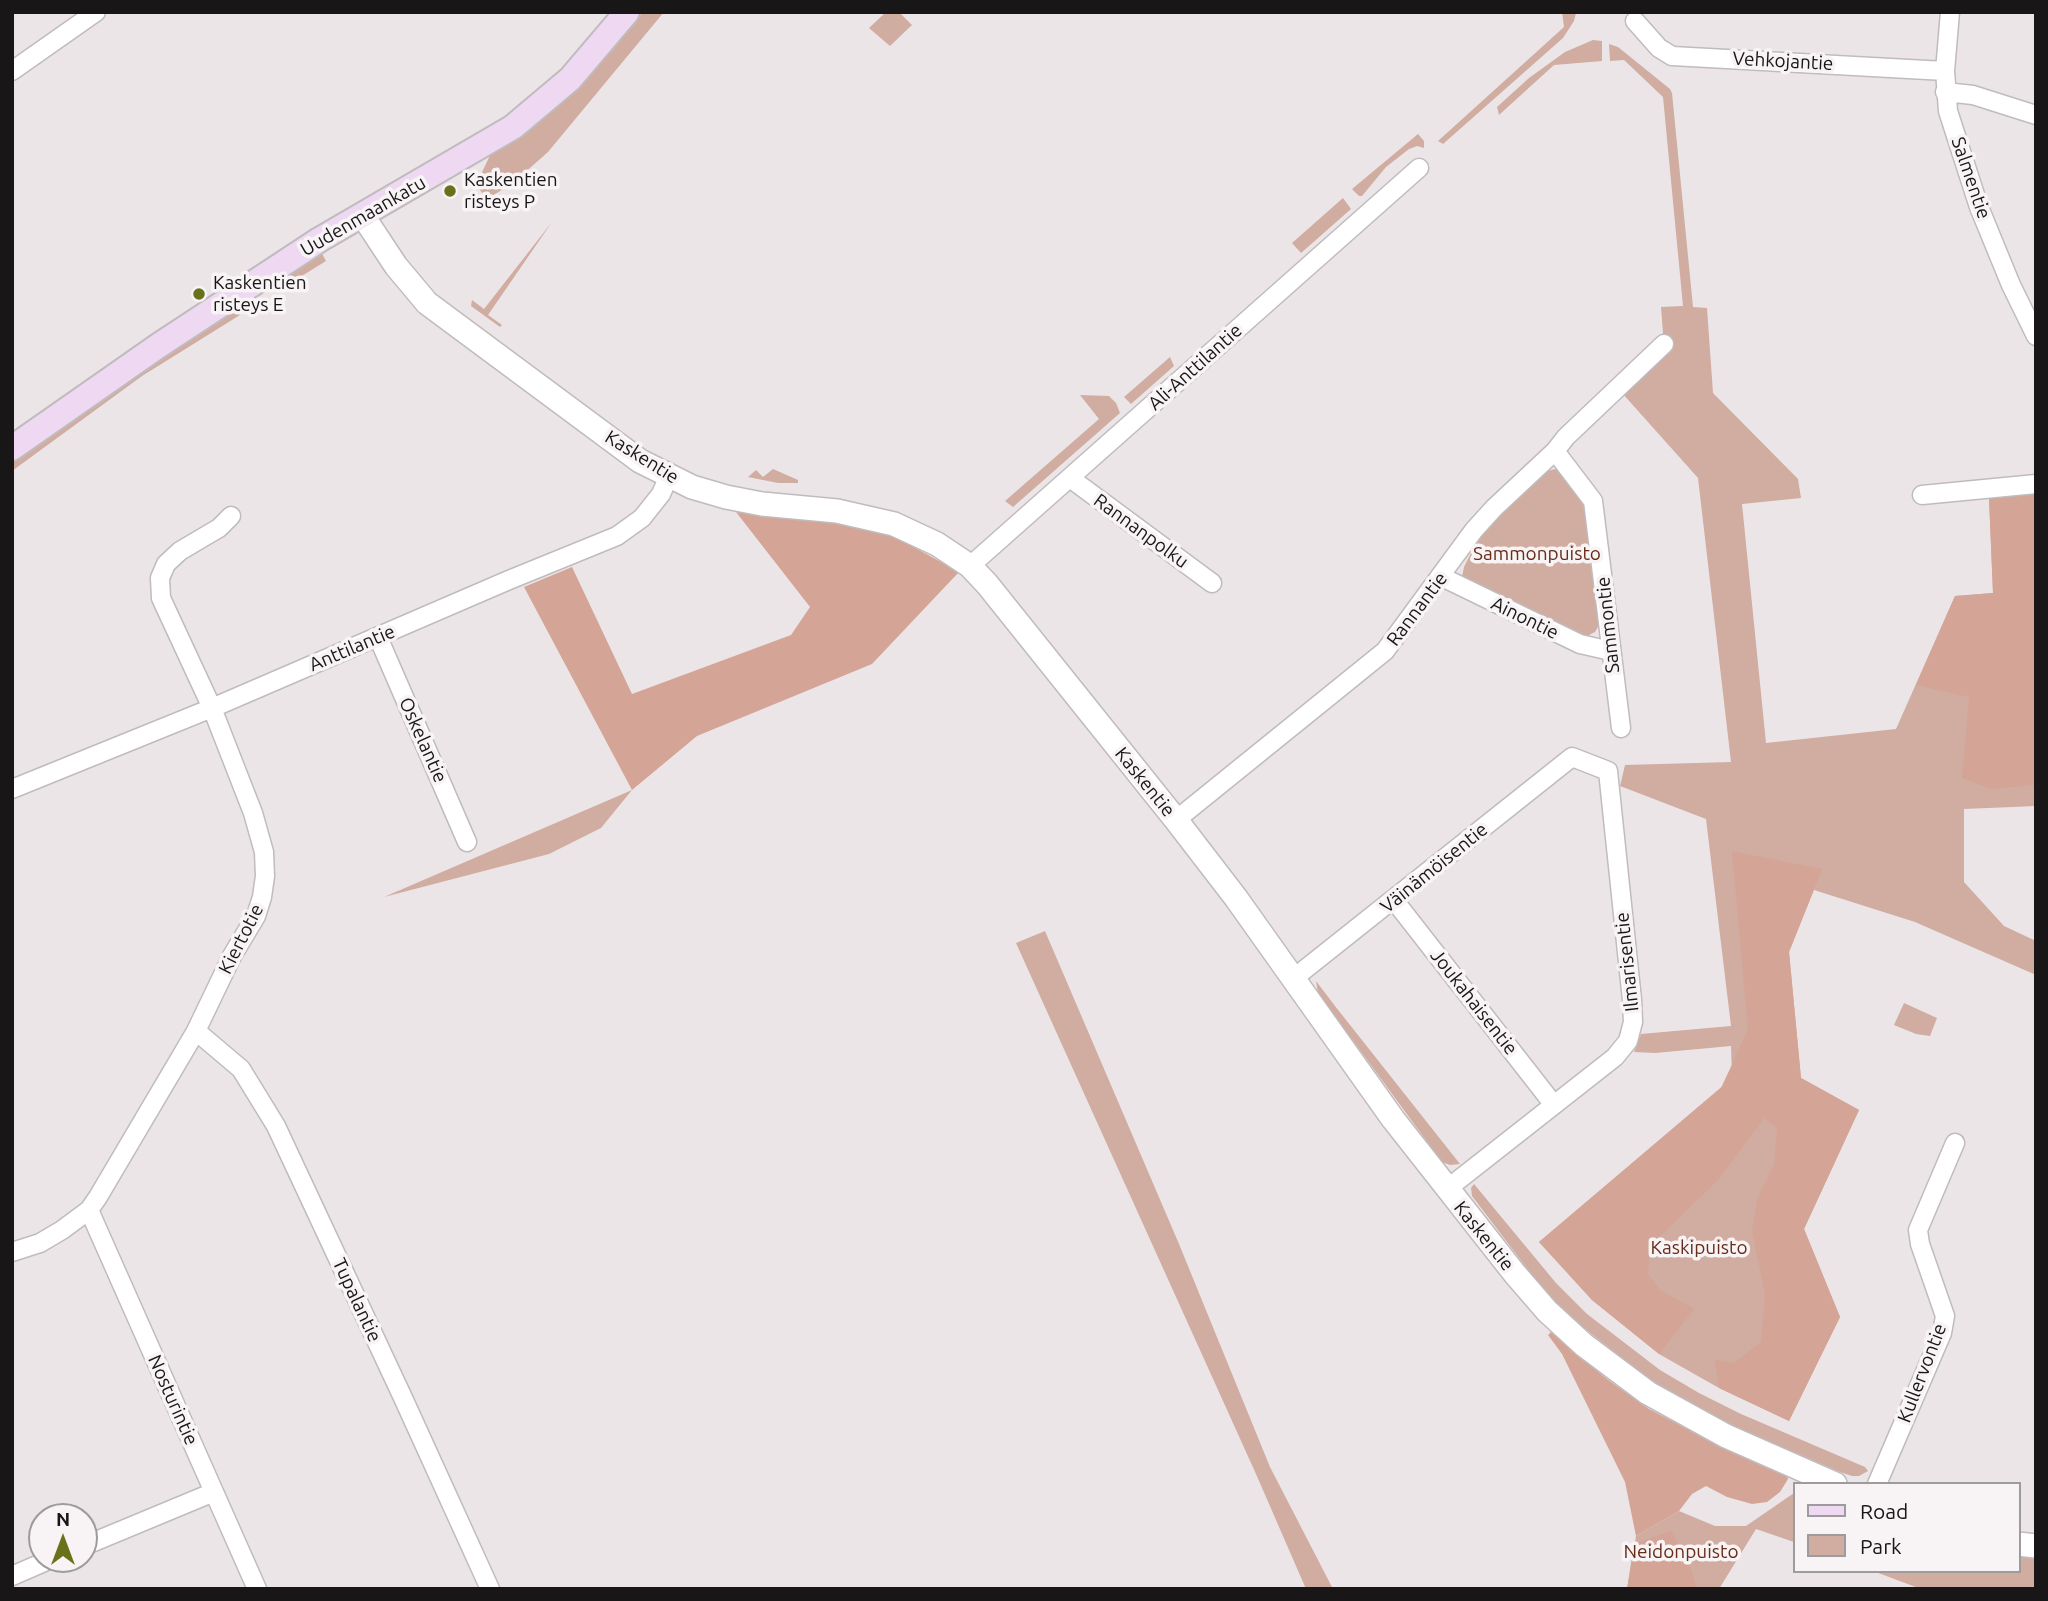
<!DOCTYPE html>
<meta charset="utf-8">
<style>
body{margin:0}
#map{position:relative;width:2048px;height:1601px;overflow:hidden;background:#ebe5e8;font-family:Ubuntu,sans-serif}
canvas{display:block}
.frame{position:absolute;inset:0;border:14px solid #181617;pointer-events:none}
.legend{position:absolute;left:1793px;top:1482px;width:228px;height:91px;box-sizing:border-box;background:#f8f3f5;border:2px solid #9e9b9c;margin:0;padding:9px 12px;list-style:none;font-size:21px;color:#181617}
.legend li{display:flex;align-items:center;gap:14px;height:35px}
.legend b{width:35px;border:2px solid #9e9b9c}
.north{position:absolute;left:28px;top:1503px;width:70px;height:70px;box-sizing:border-box;background:#f8f3f5;border:2px solid #9e9b9c;border-radius:50%;rotate:0deg;font-size:19px;font-weight:700;line-height:28px;text-align:center;color:#181617}
.north::after{content:'';display:block;margin:auto;width:24px;height:32px;background:#69721a;clip-path:polygon(50% 0,100% 100%,50% 72%,0 100%)}
</style>
<div id="map">
<canvas width="2048" height="1601"></canvas>
<div class="frame"></div>
<ul class="legend">
<li><b style="height:9px;background:#eed8f2"></b>Road</li>
<li><b style="height:19px;background:#d1aca0"></b>Park</li>
</ul>
<div class="north">N</div>
</div>
<script>
const ctx = document.querySelector('canvas').getContext('2d');
ctx.lineJoin = 'round';
function fillPath(path, color) {
  ctx.fillStyle = color;
  ctx.fill(path, 'evenodd');
}
function toPath(rows) {
  const path = new Path2D();
  for (const r of rows) {
    path.moveTo(r[0], r[1]);
    for (let i = 2; i < r.length; i += 2) path.lineTo(r[i], r[i + 1]);
  }
  return path;
}
function stroke(path, color, width, dash) {
  ctx.strokeStyle = color;
  ctx.lineWidth = width;
  ctx.lineCap = dash ? 'butt' : 'round';
  ctx.setLineDash(dash || []);
  ctx.stroke(path);
}
function label(font, color, halo, rows, align = 'center') {
  ctx.font = font + ' Ubuntu,sans-serif';
  ctx.lineWidth = 7;
  ctx.setLineDash([]);
  ctx.textBaseline = 'middle';
  ctx.strokeStyle = halo;
  ctx.fillStyle = color;
  for (const [text, x, y, turn = 0] of rows) {
    ctx.save();
    ctx.translate(x, y);
    ctx.rotate((+turn || 0) * Math.PI / 180);
    ctx.textAlign = isNaN(turn) ? turn : align;
    if (halo) ctx.strokeText(text, 0, 0);
    ctx.fillText(text, 0, 0);
    ctx.restore();
  }
}
fillPath(toPath([
 [643,12,664,12,548,152,513,183,487,199,476,185,493,149,575,87,612,51],
 [886,12,899,12,912,25,890,46,869,28],
 [1562,12,1576,13,1574,21,1563,38,1443,144,1438,141,1564,27],
 [1593,40,1602,41,1602,61,1554,65,1499,115,1497,107,1529,78,1565,52],
 [1609,44,1618,47,1670,89,1672,93,1693,307,1707,308,1713,393,1798,479,1801,498,1742,504,1766,743,1896,729,1955,596,1993,593,1989,498,2036,493,2036,806,1964,809,1964,882,2004,926,2036,941,2036,975,1915,922,1814,890,1789,952,1801,1078,1859,1110,1804,1229,1840,1317,1789,1421,1719,1388,1659,1354,1592,1300,1539,1242,1732,1078,1731,1046,1655,1053,1634,1052,1641,1034,1731,1026,1706,819,1620,786,1625,765,1731,762,1698,478,1614,384,1623,374,1621,371,1663,333,1661,307,1683,306,1663,97,1624,60,1610,61],
 [1418,134,1424,141,1424,148,1417,146,1409,149,1386,167,1362,196,1359,196,1352,189],
 [1343,198,1351,209,1301,253,1292,243],
 [552,222,488,315,502,325,500,327,471,306,472,300,484,309],
 [321,252,326,261,292,282,288,272],
 [235,309,240,315,142,376,12,471,12,461,90,403],
 [1170,357,1174,366,1131,404,1124,397],
 [1080,395,1109,396,1116,403,1120,413,1013,507,1005,501,1099,419],
 [773,469,798,480,798,483,778,483,748,477,756,470,763,477],
 [1555,469,1560,471,1582,497,1586,508,1599,625,1595,632,1587,636,1581,636,1467,581,1462,577,1464,567,1474,547,1490,525,1537,480,1548,471],
 [632,790,601,828,549,854,384,897],
 [1045,931,1179,1244,1270,1467,1333,1589,1306,1589,1256,1474,1016,943],
 [1316,981,1335,1006,1460,1164,1450,1165,1442,1162,1318,993],
 [1904,1003,1937,1018,1930,1036,1916,1034,1894,1025],
 [1474,1184,1556,1283,1587,1314,1660,1370,1699,1393,1741,1414,1865,1467,1868,1471,1859,1476,1852,1476,1840,1472,1735,1427,1652,1382,1579,1324,1545,1292,1472,1196,1471,1188],
 [1794,1493,1794,1542,1756,1529,1719,1589,1627,1589,1636,1536,1679,1511,1715,1526,1746,1526],
 [2018,1556,2036,1559,2036,1589,1921,1589,1873,1571,2018,1571]
]), '#d1aca0');
fillPath(toPath([
 [2036,493,2036,785,1991,789,1962,778,1969,697,1916,685,1955,596,1993,593,1989,498],
 [736,512,881,529,959,572,872,664,697,736,632,790,524,587,572,567,632,694,791,635,810,607],
 [1732,851,1822,869,1789,952,1801,1078,1859,1110,1804,1229,1840,1317,1789,1421,1719,1388,1715,1360,1734,1363,1761,1342,1765,1294,1752,1231,1758,1197,1774,1165,1777,1128,1764,1118,1718,1180,1650,1246,1648,1274,1660,1290,1694,1309,1659,1354,1592,1300,1539,1242,1721,1088,1748,1030],
 [1551,1332,1607,1379,1649,1409,1701,1436,1787,1475,1788,1479,1780,1492,1767,1502,1752,1504,1727,1497,1706,1486,1692,1494,1679,1511,1636,1536,1625,1482,1562,1354,1548,1335],
 [1671,1531,1688,1560,1697,1589,1627,1589,1634,1544]
]), '#d4a596');
const minor = toPath([
 [1950,12,1945,71,1948,111,1979,207,2011,285,2036,336],
 [1635,21,1659,48,1672,56,1945,71],
 [12,71,96,12],
 [1945,92,1973,95,2036,115],
 [1555,451,1593,501,1621,728],
 [1070,478,1212,583],
 [1922,495,2036,484],
 [970,566,1419,168],
 [1442,577,1580,644,1611,651],
 [378,637,467,842],
 [12,789,212,708,509,580,617,536,642,518,661,494,669,476],
 [1176,820,1385,651,1474,530,1494,508,1555,451,1566,437,1664,344],
 [1394,900,1554,1105],
 [1294,978,1572,757,1608,771,1632,1000,1633,1022,1628,1041,1615,1057,1447,1189],
 [196,1031,241,1069,276,1126,404,1400,490,1589],
 [89,1210,257,1589],
 [12,1252,40,1243,62,1230,89,1210,98,1197,196,1031,232,956,256,916,262,897,265,876,264,852,253,813,212,708,161,598,160,578,166,564,180,551,219,528,231,516],
 [1877,1484,1942,1333,1945,1316,1920,1244,1918,1230,1955,1143],
 [84,1546,214,1492],
 [12,1576,51,1559]
]);
const tertiary = toPath([
 [363,216,396,266,427,303,640,461,692,487,726,497,762,504,837,511,894,524,937,544,970,566,987,584,1176,820,1236,898,1393,1119,1515,1274,1547,1311,1584,1345,1648,1393,1726,1436,1835,1484],
 [2018,1544,2036,1546]
]);
const secondary = toPath([
 [12,448,158,346,319,240,513,127,570,79,627,12]
]);
stroke(minor, '#c0bbbd', 21);
stroke(tertiary, '#c0bbbd', 26);
stroke(secondary, '#c0bbbd', 28);
stroke(minor, '#fff', 18);
stroke(tertiary, '#fff', 23);
stroke(secondary, '#eed8f2', 24);
for (const [x, y, r, color] of [
 [450,191,7,"#69721a"],
 [199,294,7,"#69721a"]
]) {
  const dot = new Path2D();
  dot.arc(x, y, r, 0, 2 * Math.PI);
  ctx.fillStyle = color;
  ctx.fill(dot);
  stroke(dot, '#f8f3f5', 2.5);
}
label('19px', '#181617', '#f8f3f5', [
 ["Vehkojantie",1783,61,3],
 ["Salmentie",1971,178,71],
 ["Uudenmaankatu",363,216,-30],
 ["Ali-Anttilantie",1195,367,-42],
 ["Kaskentie",642,457,32],
 ["Rannanpolku",1141,531,36],
 ["Rannantie",1417,609,-53],
 ["Ainontie",1525,618,26],
 ["Sammontie",1608,625,-96],
 ["Anttilantie",352,648,-23],
 ["Oskelantie",423,740,66],
 ["Kaskentie",1145,782,51],
 ["Väinämöisentie",1434,868,-39],
 ["Kiertotie",241,939,-63],
 ["Ilmarisentie",1627,962,-96],
 ["Joukahaisentie",1474,1002,52],
 ["Kaskentie",1484,1236,51],
 ["Tupalantie",357,1300,65],
 ["Kullervontie",1922,1373,-69],
 ["Nosturintie",173,1400,66]
]);
label('19px', '#181617', '#f8f3f5', [
 ["Kaskentien",464,180],
 ["risteys P",464,202],
 ["Kaskentien",213,283],
 ["risteys E",213,305]
], 'left');
label('19px', '#672d19', '#f8f3f5', [
 ["Sammonpuisto",1537,554],
 ["Kaskipuisto",1699,1248],
 ["Neidonpuisto",1681,1552]
]);
</script>
